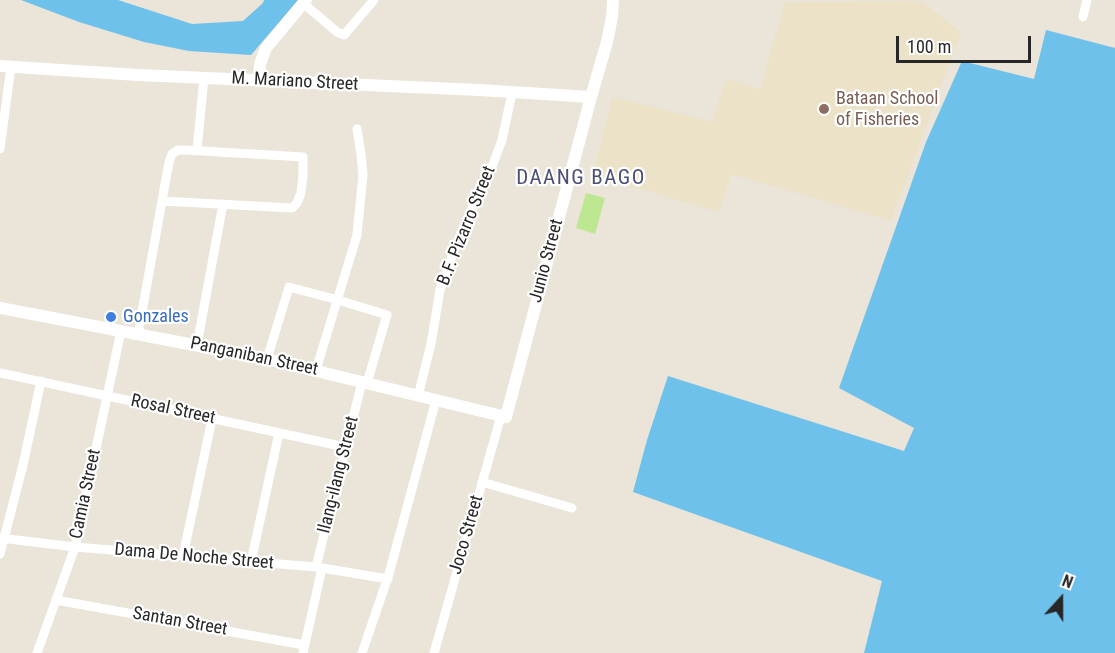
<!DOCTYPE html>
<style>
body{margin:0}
#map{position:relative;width:1115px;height:653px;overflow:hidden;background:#eae4d9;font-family:"Roboto Condensed",sans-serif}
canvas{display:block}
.north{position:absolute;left:1031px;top:569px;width:60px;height:60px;-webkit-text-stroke:4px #fff;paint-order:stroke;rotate:21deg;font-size:16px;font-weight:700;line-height:24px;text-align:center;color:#272727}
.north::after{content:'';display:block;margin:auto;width:21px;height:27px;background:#272727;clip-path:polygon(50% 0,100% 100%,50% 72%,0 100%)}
.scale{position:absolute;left:896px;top:36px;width:135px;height:27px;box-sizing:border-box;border:3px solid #272727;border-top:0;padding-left:8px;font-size:18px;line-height:21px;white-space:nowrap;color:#272727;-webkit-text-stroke:4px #fff;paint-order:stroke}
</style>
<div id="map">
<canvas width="1115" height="653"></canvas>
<div class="north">N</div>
<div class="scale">100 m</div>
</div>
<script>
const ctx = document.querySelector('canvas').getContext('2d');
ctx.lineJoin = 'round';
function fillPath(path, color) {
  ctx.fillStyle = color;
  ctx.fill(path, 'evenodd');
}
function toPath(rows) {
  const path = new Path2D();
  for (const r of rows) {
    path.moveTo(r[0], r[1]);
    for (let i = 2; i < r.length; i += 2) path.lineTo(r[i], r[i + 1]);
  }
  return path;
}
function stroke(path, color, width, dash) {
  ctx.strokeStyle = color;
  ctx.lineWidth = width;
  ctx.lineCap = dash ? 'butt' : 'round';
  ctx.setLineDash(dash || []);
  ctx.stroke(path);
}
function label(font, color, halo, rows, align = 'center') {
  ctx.font = font + ' "Roboto Condensed",sans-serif';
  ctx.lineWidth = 4.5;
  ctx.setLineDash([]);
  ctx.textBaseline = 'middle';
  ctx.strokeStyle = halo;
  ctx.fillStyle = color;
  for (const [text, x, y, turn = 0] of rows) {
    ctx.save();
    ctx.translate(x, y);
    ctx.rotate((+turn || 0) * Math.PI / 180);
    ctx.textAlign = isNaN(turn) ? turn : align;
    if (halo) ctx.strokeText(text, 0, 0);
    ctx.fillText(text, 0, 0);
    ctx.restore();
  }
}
fillPath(toPath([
 [921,1,961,32,891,221,731,174,719,212,593,175,612,97,712,122,726,79,760,89,785,2]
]), '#ebe2c8');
fillPath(toPath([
 [586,193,605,198,595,234,576,228]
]), '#bee792');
fillPath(toPath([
 [21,0,118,0,192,24,243,21,263,3,264,0,298,0,251,55,189,51,144,42,79,22],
 [1046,30,1115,48,1115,653,864,653,882,581,633,492,647,440,668,376,904,451,914,428,839,388,926,142,962,61,1034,79]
]), '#6ec1ea');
stroke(toPath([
 [303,3,337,32,344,35,374,0],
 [1083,17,1087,0],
 [0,149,11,67],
 [197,150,204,78],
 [138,334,169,162,172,154,178,150,186,150,303,157,303,176,301,193,297,203,292,208,162,201],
 [197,345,223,204],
 [267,359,289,287,338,300,387,315,367,383],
 [316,370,357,235,363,175,361,154,357,129],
 [0,373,345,447],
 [418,396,431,344,440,290,457,243,478,194,490,172,502,140,512,93],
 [482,482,572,508],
 [0,538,75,547,316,567,388,579],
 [0,554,23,465,41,381],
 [183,556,212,419],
 [251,562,279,433],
 [316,567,362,382],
 [56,600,304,645],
 [37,653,75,547,121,331],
 [303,653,322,568],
 [362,653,389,574,436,400],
 [434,653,501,416]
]), '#fff', 9);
stroke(toPath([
 [0,66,138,75,479,90,591,97],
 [259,80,260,64,266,48,306,0],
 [0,308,267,359,506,417,591,97,607,42,612,17,613,0]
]), '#fff', 12);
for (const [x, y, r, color] of [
 [824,109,6,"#8d6e63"],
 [111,317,6,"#3f7fe0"]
]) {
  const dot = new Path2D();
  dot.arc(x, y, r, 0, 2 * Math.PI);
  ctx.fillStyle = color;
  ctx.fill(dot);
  stroke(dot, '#fff', 2);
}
label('18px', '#272727', '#fff', [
 ["M. Mariano Street",295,82,3],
 ["B.F. Pizarro Street",467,226,-68],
 ["Junio Street",547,261,-75],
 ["Panganiban Street",254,357,12],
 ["Rosal Street",173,410,12],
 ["Ilang-ilang Street",339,475,-76],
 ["Camia Street",86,494,-78],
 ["Joco Street",467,535,-74],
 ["Dama De Noche Street",194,557,5],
 ["Santan Street",180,622,10]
]);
label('18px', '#785e54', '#fff', [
 ["Bataan School",836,99],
 ["of Fisheries",836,120]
], 'left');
label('18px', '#366cbe', '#fff', [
 ["Gonzales",123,317]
], 'left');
ctx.letterSpacing = '1.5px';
label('21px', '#4a4f76', '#fff', [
 ["DAANG BAGO",581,179]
]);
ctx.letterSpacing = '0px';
</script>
